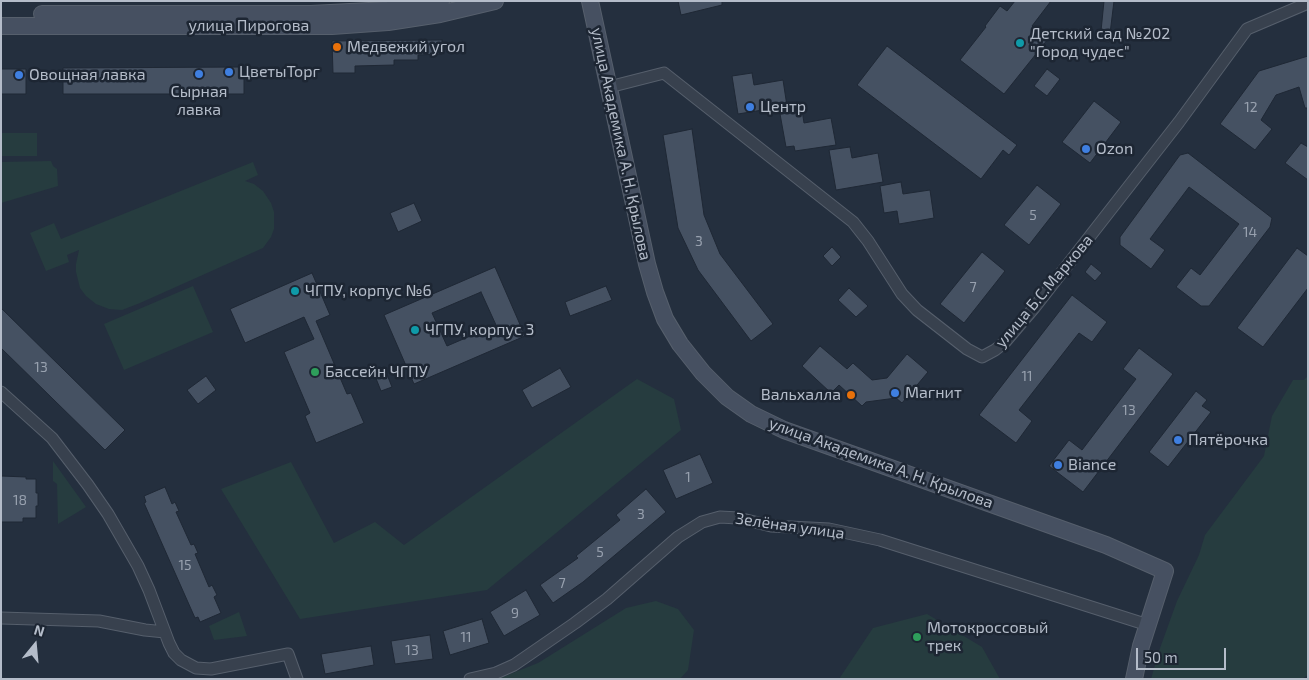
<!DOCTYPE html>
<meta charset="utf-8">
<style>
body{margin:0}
#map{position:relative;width:1309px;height:680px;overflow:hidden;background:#242f3e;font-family:"Exo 2",sans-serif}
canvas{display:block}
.frame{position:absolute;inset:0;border:2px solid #b4bcc9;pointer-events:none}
.north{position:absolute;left:10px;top:620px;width:50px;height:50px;-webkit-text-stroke:4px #1d2633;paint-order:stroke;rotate:17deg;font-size:14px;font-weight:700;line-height:20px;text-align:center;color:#b4bcc9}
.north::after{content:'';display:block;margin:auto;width:18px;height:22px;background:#b4bcc9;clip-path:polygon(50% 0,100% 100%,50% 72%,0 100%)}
.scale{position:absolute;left:1136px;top:648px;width:90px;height:22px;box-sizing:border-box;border:2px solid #b4bcc9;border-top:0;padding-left:6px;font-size:15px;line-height:18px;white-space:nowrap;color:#b4bcc9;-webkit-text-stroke:4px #1d2633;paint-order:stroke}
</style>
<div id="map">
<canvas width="1309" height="680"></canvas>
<div class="frame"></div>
<div class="north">N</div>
<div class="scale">50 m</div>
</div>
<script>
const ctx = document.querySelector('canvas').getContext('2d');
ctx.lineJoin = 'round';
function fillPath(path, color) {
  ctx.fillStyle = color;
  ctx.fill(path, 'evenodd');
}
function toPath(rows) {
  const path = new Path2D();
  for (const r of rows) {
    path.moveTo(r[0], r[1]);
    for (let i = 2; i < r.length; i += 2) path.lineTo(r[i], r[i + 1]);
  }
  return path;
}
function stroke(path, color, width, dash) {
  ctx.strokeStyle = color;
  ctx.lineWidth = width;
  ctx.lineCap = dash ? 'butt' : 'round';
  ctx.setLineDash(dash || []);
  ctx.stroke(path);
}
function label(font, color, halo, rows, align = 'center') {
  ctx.font = font + ' "Exo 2",sans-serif';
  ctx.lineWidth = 5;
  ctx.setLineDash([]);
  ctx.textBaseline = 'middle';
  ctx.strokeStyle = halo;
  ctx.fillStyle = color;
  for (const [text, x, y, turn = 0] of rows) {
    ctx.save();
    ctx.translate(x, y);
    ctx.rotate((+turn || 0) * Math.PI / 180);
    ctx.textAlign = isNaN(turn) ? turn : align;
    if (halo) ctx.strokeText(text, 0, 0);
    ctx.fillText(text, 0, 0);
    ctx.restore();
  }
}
fillPath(toPath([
 [1,133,37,133,37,156,1,156],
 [51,161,53,166,57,169,58,186,1,203,1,162],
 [253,162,258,175,245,181,254,184,263,191,271,203,274,212,274,229,271,237,263,248,140,303,122,310,109,309,96,304,86,296,80,288,76,272,76,264,79,250,67,255,69,262,46,271,30,233,54,223,61,239],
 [193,286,213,332,124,370,104,324],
 [1308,376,1308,675,1302,679,1151,679,1159,651,1177,601,1199,555,1205,535,1264,456,1272,416,1293,380,1304,380],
 [637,379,674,399,681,430,487,590,300,619,221,489,291,462,334,543,375,522,404,545],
 [53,461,86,507,58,524,57,484,53,481],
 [656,601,678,609,694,630,688,670,680,679,498,679,538,663,626,608],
 [239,612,247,636,214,640,209,626],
 [927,614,982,647,1000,679,839,679,873,628]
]), '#263c3f');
const building = toPath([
 [678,1,722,1,722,5,681,15,678,1],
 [1015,1,1051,1,1032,26,1048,39,1004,94,960,60,986,27,985,26,1000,6,1007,11,1015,1],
 [1104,1,1114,1,1109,42,1100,41,1104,1],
 [442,40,442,54,418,55,418,60,394,60,394,65,355,66,355,73,333,73,332,41,442,40],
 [887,46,1017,145,1009,155,1003,150,981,179,857,85,887,46],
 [1308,56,1308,108,1305,108,1299,87,1276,95,1261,120,1272,129,1255,150,1220,124,1259,71,1308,56],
 [244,67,244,94,63,94,63,68,244,67],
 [1,69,26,69,26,94,1,94,1,69],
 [1047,69,1060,79,1047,96,1034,86,1047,69],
 [752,73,754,85,783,80,787,106,738,114,732,76,752,73],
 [1094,101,1121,122,1090,163,1062,142,1094,101],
 [802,110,804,123,831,118,836,145,795,151,794,146,786,147,780,114,802,110],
 [692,129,704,215,720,254,773,324,751,341,698,270,678,228,663,135,692,129],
 [1301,143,1308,147,1308,180,1285,163,1301,143],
 [850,147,852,158,878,153,883,182,836,190,829,150,850,147],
 [1188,153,1272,218,1270,227,1209,306,1201,306,1176,287,1191,268,1200,275,1239,224,1189,187,1150,239,1165,250,1151,269,1120,245,1120,237,1180,155,1188,153],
 [901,182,903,194,930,190,934,218,899,224,897,211,884,213,880,186,901,182],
 [1037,185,1061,204,1029,245,1004,225,1037,185],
 [414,203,422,221,398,232,390,213,414,203],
 [832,247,841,257,832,266,823,256,832,247],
 [1297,248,1308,256,1308,288,1263,347,1237,328,1297,248],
 [982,252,1005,271,964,323,940,304,982,252],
 [1091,264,1102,273,1095,281,1085,272,1091,264],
 [495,267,525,336,414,384,384,315,495,267],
 [481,292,496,325,447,346,432,313,481,292],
 [312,273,330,315,316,321,347,394,351,393,364,423,316,443,305,416,310,413,284,352,314,339,304,317,245,343,230,309,312,273],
 [606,286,612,300,570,316,565,302,606,286],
 [849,288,868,306,856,317,838,300,849,288],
 [1072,295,1107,322,1092,342,1079,333,1019,410,1032,421,1016,443,979,415,1072,295],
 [1,308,125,430,105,450,1,348,1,308],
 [820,346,847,369,853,363,872,380,887,378,907,354,928,372,902,403,896,398,866,402,862,406,839,385,831,393,802,366,820,346],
 [1139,348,1173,374,1083,492,1049,466,1069,440,1082,450,1136,379,1123,369,1139,348],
 [560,368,571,387,532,408,522,390,560,368],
 [386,372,392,387,381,391,375,376,386,372],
 [206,376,216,390,198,404,187,390,206,376],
 [1196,391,1207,400,1202,406,1211,412,1168,467,1149,452,1196,391],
 [700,454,713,483,676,499,663,470,700,454],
 [1,476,26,477,26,479,36,479,36,493,38,493,38,506,36,506,36,518,23,518,23,522,1,522,1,476],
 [165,487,172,504,175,502,179,511,176,512,191,545,194,544,198,553,195,554,209,587,212,585,217,595,214,597,221,613,200,622,198,617,195,618,144,503,146,502,144,496,165,487],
 [646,489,666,512,583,582,553,603,540,585,578,558,576,556,620,520,616,515,646,489],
 [526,590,540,615,504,636,490,612,526,590],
 [482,619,489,643,450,655,443,631,482,619],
 [430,635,433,659,395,664,391,641,430,635],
 [371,646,374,665,325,674,321,654,371,646]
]);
fillPath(building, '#455162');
stroke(building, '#1f2835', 1);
const minor = toPath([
 [609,87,664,73,853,222,868,241,902,294,917,310,967,349,982,357,995,350,1005,342,1034,308,1179,122,1247,29,1308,3],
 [1,392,52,438,88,485,108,514,138,566,149,590,169,643,174,653,181,660,196,668,211,669,288,654,297,679],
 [1,618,99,621,145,630,165,632],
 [470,679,496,673,514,665,575,623,607,599,678,537,702,522,720,517,738,518,771,526,829,529,880,540,1148,625]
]);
const secondary = toPath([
 [590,1,647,264,655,292,665,319,680,344,703,373,727,397,751,414,784,430,1106,545,1165,571,1141,646,1134,679],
 [42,14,311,14,388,10,423,5,441,1],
 [1,26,332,26,388,22,440,14,495,1]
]);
stroke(minor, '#565f6c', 13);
stroke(secondary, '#565f6c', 18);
stroke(minor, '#38414e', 11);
stroke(secondary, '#465061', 16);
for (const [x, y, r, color] of [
 [1020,43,5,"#0f9aa8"],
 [337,47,5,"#e8710a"],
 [229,72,5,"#3f7fe0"],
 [199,74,5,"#3f7fe0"],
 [19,75,5,"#3f7fe0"],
 [750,107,5,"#3f7fe0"],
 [1086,149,5,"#3f7fe0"],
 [295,291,5,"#0f9aa8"],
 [415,330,5,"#0f9aa8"],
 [315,372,5,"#2e9e5b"],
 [895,393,5,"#3f7fe0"],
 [851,395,5,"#e8710a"],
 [1178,440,5,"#3f7fe0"],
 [1058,465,5,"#3f7fe0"],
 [917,637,5,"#2e9e5b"]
]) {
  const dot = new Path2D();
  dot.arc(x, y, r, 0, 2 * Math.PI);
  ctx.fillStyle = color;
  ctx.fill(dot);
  stroke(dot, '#1d2633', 2);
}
label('14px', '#98a1af', null, [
 ["12",1251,107],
 ["5",1033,215],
 ["14",1250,232],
 ["3",699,241],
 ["7",973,287],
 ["13",41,367],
 ["11",1027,376],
 ["13",1129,410],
 ["1",688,477],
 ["18",20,500],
 ["3",641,514],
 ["5",600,552],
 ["15",185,565],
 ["7",562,583],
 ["9",515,613],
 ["11",466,637],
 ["13",412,650]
]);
label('16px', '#b4bcc9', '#1d2633', [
 ["улица Пирогова",249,26],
 ["улица Академика А. Н. Крылова",621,144,78],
 ["улица Б.С.Маркова",1044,291,-50],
 ["улица Академика А. Н. Крылова",881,463,20],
 ["Зелёная улица",790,526,8]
]);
label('16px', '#b4bcc9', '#1d2633', [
 ["Детский сад №202",1030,34],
 ["\"Город чудес\"",1030,52],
 ["Медвежий угол",347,47],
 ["ЦветыТорг",239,72],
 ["Овощная лавка",29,75],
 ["Сырная",199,92,"center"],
 ["лавка",199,110,"center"],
 ["Центр",760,107],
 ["Ozon",1096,149],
 ["ЧГПУ, корпус №6",305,291],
 ["ЧГПУ, корпус 3",425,330],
 ["Бассейн ЧГПУ",325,372],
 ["Магнит",905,393],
 ["Вальхалла",841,395,"right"],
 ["Пятёрочка",1188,440],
 ["Biance",1068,465],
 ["Мотокроссовый",927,628],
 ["трек",927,646]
], 'left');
</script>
